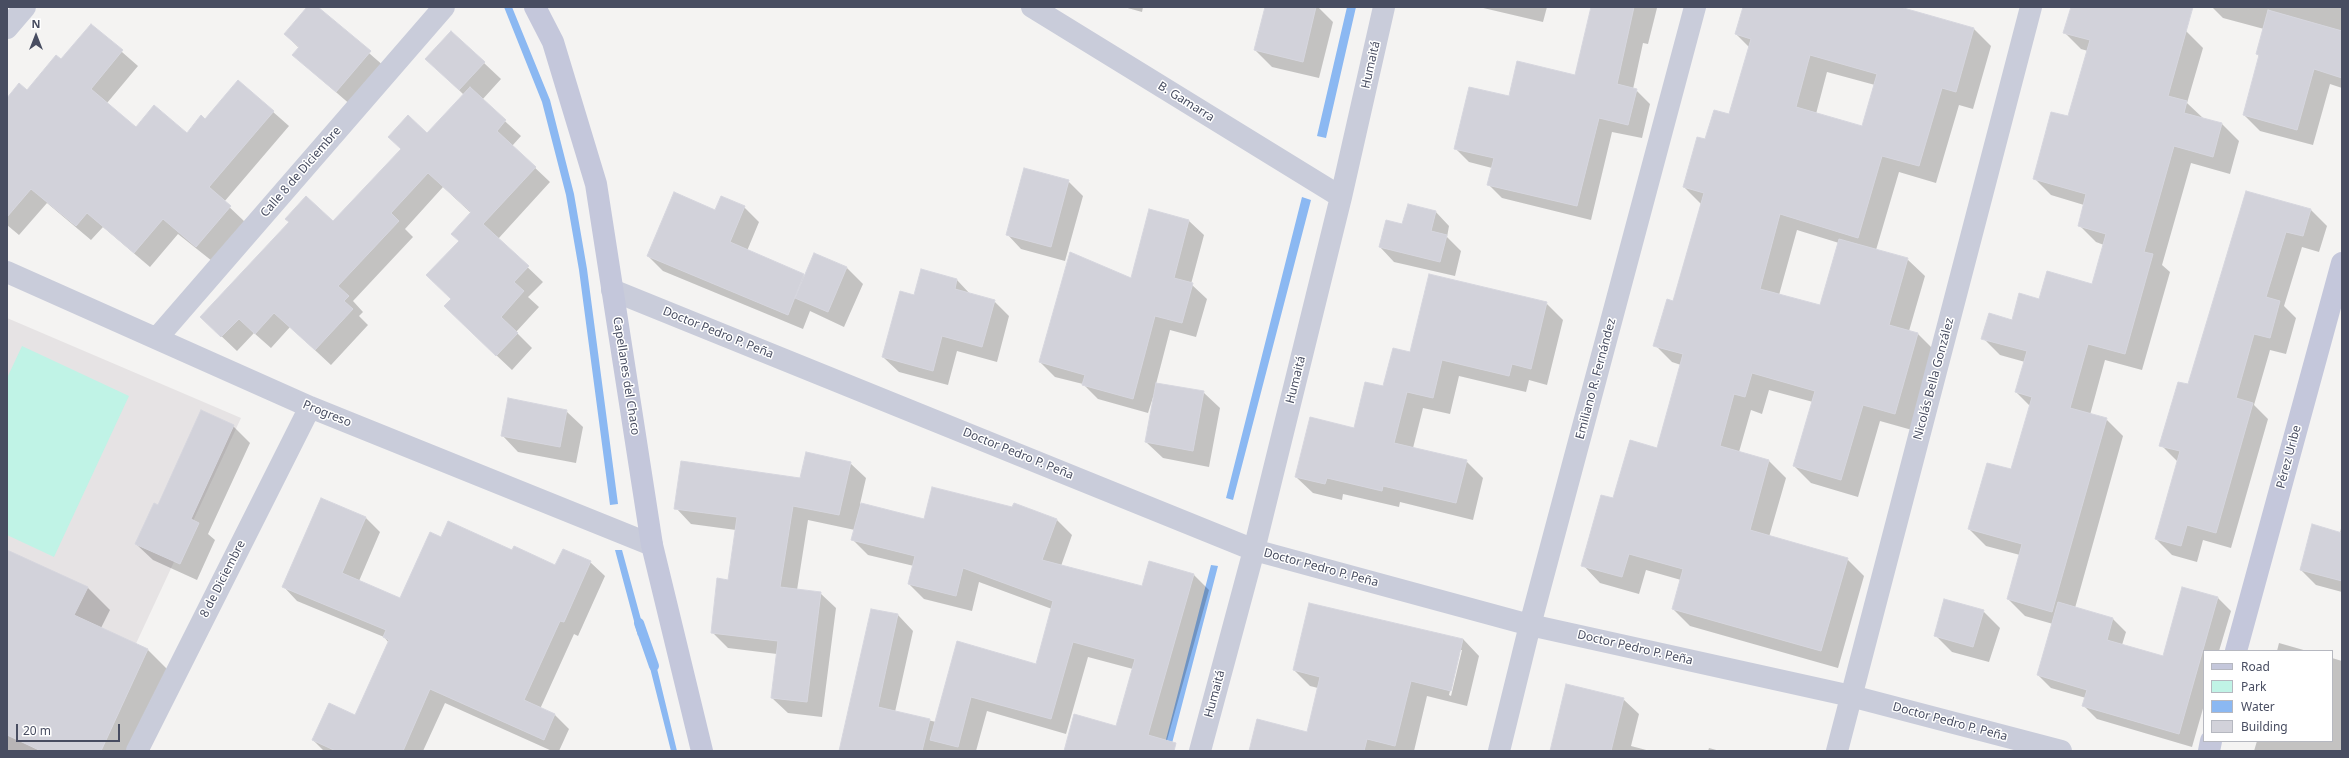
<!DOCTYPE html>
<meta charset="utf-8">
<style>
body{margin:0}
#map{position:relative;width:2349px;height:758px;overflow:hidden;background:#f4f3f2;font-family:"Noto Sans",sans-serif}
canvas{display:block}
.frame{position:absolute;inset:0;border:8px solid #484d61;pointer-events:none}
.legend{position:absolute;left:2203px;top:650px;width:130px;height:92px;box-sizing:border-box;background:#fff;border:1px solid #b6b8c0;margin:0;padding:5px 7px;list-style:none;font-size:12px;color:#484d61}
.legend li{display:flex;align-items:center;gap:8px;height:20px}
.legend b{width:20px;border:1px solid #b6b8c0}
.north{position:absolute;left:16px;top:16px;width:40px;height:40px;-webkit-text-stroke:3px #fff;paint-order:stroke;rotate:0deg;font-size:11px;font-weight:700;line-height:16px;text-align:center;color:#484d61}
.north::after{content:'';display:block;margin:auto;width:14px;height:18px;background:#484d61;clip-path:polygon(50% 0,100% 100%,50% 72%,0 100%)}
.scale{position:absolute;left:16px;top:724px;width:104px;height:18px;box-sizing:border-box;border:2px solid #484d61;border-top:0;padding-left:5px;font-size:12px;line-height:14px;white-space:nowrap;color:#484d61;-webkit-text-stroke:3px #fff;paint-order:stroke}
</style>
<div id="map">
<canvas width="2349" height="758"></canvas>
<div class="frame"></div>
<ul class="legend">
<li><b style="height:5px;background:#c4c7db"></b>Road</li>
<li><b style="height:11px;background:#c0f3e6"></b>Park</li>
<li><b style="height:11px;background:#8bb8f2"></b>Water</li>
<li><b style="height:11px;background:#d2d2da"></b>Building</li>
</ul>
<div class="north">N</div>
<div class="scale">20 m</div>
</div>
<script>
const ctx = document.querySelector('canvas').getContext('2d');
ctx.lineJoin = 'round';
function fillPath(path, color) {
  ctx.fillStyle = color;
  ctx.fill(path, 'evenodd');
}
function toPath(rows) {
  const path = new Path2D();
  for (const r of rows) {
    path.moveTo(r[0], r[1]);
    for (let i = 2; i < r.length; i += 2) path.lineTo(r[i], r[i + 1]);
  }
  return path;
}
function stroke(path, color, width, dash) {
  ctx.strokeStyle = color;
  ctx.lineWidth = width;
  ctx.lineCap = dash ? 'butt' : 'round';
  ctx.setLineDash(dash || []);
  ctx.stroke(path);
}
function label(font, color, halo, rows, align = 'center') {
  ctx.font = font + ' "Noto Sans",sans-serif';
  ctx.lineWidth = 3;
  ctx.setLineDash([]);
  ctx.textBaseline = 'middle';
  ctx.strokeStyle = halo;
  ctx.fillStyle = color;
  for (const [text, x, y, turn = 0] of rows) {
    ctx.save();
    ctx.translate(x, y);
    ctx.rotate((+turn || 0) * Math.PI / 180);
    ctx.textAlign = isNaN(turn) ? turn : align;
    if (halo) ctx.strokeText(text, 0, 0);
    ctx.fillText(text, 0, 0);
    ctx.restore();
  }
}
fillPath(toPath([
 [7,318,241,418,86,751,7,751]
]), '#e6e3e4');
fillPath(toPath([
 [22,346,129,396,54,557,7,535,7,378]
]), '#c0f3e6');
fillPath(toPath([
 [504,7,512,7,550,100,574,194,587,269,618,504,610,505,579,270,566,195,542,102],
 [1347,7,1356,7,1326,138,1317,136],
 [1302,197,1311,200,1233,500,1226,498],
 [615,550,622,550,645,634,638,636],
 [1211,565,1218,566,1170,751,1163,751],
 [653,652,677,751,671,751,647,656]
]), '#8bb8f2');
fillPath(toPath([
 [309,7,316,7,385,67,352,106,293,55,299,48,285,34],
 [1124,7,1143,7,1142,12],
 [1266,7,1318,7,1333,22,1319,78,1272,67,1255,50],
 [1479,7,1547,7,1543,22],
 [1592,7,1657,8,1648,44,1643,43,1633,89,1636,90,1650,104,1642,138,1612,132,1591,220,1502,198,1488,184,1492,168,1469,162,1455,148,1509,97,1575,76],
 [1744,7,1898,7,1974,29,1991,46,1973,109,1959,105,1936,183,1899,172,1876,250,1907,259,1925,276,1909,331,1918,334,1935,351,1912,430,1880,421,1858,497,1811,483,1794,466,1813,402,1769,390,1762,414,1751,410,1739,452,1769,461,1786,478,1769,537,1847,559,1864,576,1838,668,1690,626,1673,609,1681,580,1646,570,1639,594,1600,583,1583,565,1614,499,1657,449,1681,365,1672,362,1655,345,1673,302,1701,204,1684,187,1706,141,1730,115,1749,47,1736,34],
 [1827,72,1875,85,1863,127,1816,114],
 [1797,230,1839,243,1820,306,1779,295],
 [2072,7,2100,7,2186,31,2203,48,2187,103,2204,119,2222,124,2239,141,2230,174,2191,163,2162,265,2170,272,2142,370,2105,360,2090,415,2106,419,2123,436,2075,608,2113,619,2126,632,2122,645,2164,657,2218,598,2231,611,2219,651,2204,651,2204,705,2192,747,2097,719,2084,706,2086,698,2051,688,2038,675,2053,624,2025,616,2008,599,2020,555,1986,546,1969,529,2012,471,2030,406,2016,392,2025,362,2000,355,1983,338,2013,321,2040,300,2092,286,2104,245,2096,242,2079,225,2084,205,2051,195,2034,178,2069,118,2088,51,2081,49,2064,32],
 [2212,7,2342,7,2342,88,2330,84,2313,145,2260,131,2244,115,2260,57,2257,54,2264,29,2223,18],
 [91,25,138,66,107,103,136,128,187,134,206,120,238,81,289,126,224,202,245,222,212,261,178,234,150,267,103,227,91,240,47,203,19,235,7,225,7,99,27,91,62,61],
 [427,59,484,63,501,79,482,100,521,136,512,146,550,182,498,239,543,282,528,297,539,307,516,332,532,348,512,370,460,321,452,299,460,241,471,213,443,187,405,229,413,237,353,301,363,312,359,316,368,325,331,365,290,327,271,348,254,333,237,351,217,332,427,134,464,95],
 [1068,181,1083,196,1065,261,1021,249,1007,234],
 [2246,192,2311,210,2327,226,2319,252,2302,247,2284,306,2296,318,2286,354,2270,350,2254,405,2268,419,2231,548,2203,540,2197,562,2172,555,2156,539,2178,462,2161,445,2189,386],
 [744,207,759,222,747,251,805,277,846,267,863,284,844,327,810,311,803,329,663,271,648,256,716,211],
 [1150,210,1189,221,1204,235,1191,284,1207,299,1196,337,1170,330,1156,384,1203,392,1220,408,1209,467,1163,458,1146,442,1155,391,1148,413,1098,399,1083,384,1055,377,1040,362,1132,279],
 [1435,211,1449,226,1447,237,1461,251,1455,276,1394,262,1380,247,1403,226],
 [921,271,957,280,971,295,994,301,1009,316,997,362,957,351,948,385,899,372,883,357,915,296],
 [1546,303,1563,320,1547,385,1529,380,1526,392,1459,376,1450,414,1423,408,1413,448,1466,461,1483,478,1473,520,1400,502,1399,507,1343,494,1342,500,1313,493,1296,477,1354,429,1410,353],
 [566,411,583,427,576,463,518,452,502,435],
 [201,412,233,426,250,443,208,534,215,540,197,580,153,560,136,544,158,506],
 [850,463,866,478,860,504,925,520,1057,520,1072,535,1061,566,1143,588,1194,575,1209,590,1164,751,1065,751,1117,727,1133,669,1088,657,1066,734,987,711,976,751,840,751,898,615,913,631,895,712,936,722,958,643,1037,665,1052,609,979,582,972,611,924,599,909,584,914,566,868,555,852,539,855,530,808,520,797,590,820,593,836,608,822,717,788,713,772,698,777,654,728,648,712,632,729,581,736,530,691,524,676,508,801,479],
 [321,499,366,518,380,532,359,581,401,599,441,539,512,552,556,567,590,562,605,576,578,636,574,634,540,709,555,715,569,729,559,751,552,751,445,703,423,751,324,751,313,740,356,717,389,643,384,637,297,601,283,586],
 [2342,524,2342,592,2316,585,2301,570,2340,533],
 [7,551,87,587,110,610,101,628,148,650,170,672,134,751,7,751],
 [1983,611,2000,628,1989,662,1952,652,1935,635],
 [1463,639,1479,656,1467,706,1427,696,1414,751,1250,751,1308,733,1318,688,1310,686,1294,670],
 [1460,650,1462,650,1451,696,1449,695],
 [2279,643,2307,651,2277,651],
 [2332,658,2342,661,2342,751,2254,751,2257,741,2332,741],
 [1623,699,1639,714,1631,746,1650,751,1554,751],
 [1709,748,1720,751,1708,751]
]), '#0003');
stroke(toPath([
 [639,623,654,666]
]), '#8bb8f2', 10);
const building = toPath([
 [307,7,318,7,371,51,336,92,292,55,299,47,284,34,307,7],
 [1265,7,1316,7,1303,62,1254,50,1265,7],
 [1591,7,1634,7,1617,84,1637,89,1628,125,1599,118,1577,206,1487,185,1494,158,1454,149,1469,87,1509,96,1517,61,1575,75,1591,7],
 [1743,7,1900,7,1974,28,1956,92,1942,88,1919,166,1882,156,1858,238,1780,214,1760,289,1820,305,1839,239,1908,258,1889,325,1918,333,1895,414,1863,405,1841,480,1793,466,1815,391,1752,373,1745,397,1734,394,1720,446,1769,460,1750,530,1848,558,1821,651,1672,609,1683,569,1629,554,1622,577,1581,566,1601,495,1613,498,1630,440,1657,448,1683,354,1653,346,1667,299,1673,301,1704,193,1683,187,1697,137,1705,139,1714,110,1729,114,1751,39,1735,34,1743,7],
 [1810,55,1877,74,1862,126,1796,107,1810,55],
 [2071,7,2193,7,2168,96,2187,101,2184,113,2222,123,2213,157,2174,146,2144,252,2153,254,2125,354,2088,344,2070,408,2107,418,2052,612,2007,599,2022,544,1968,529,1987,463,2011,469,2032,397,2015,392,2027,351,1981,339,1989,313,2012,320,2019,293,2039,299,2047,271,2092,284,2106,234,2078,226,2086,194,2033,179,2051,112,2068,116,2090,40,2063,33,2071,7],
 [2268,10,2342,31,2342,78,2314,69,2297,130,2243,115,2259,55,2256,54,2268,10],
 [91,24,123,50,91,89,136,127,154,105,187,133,201,115,205,119,238,80,274,111,209,187,231,206,196,247,163,219,134,253,87,213,76,226,31,189,7,217,7,98,19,83,27,90,56,55,61,59,91,24],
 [451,31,485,62,459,90,425,59,451,31],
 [470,87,506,120,497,131,536,167,483,224,529,266,514,282,524,291,501,317,518,333,496,356,444,306,451,299,426,275,459,241,451,234,471,212,428,173,391,213,399,221,338,286,349,296,344,301,353,309,315,350,274,313,255,334,239,319,221,337,200,317,289,222,285,219,306,196,333,221,401,149,388,137,408,115,427,133,470,87],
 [1024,168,1069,180,1051,247,1006,235,1024,168],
 [2246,191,2311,209,2303,236,2286,232,2266,297,2280,301,2270,338,2254,334,2236,398,2253,403,2216,533,2187,525,2181,546,2155,539,2180,451,2159,446,2178,382,2188,384,2246,191],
 [674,192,715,210,721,196,745,206,730,242,804,274,788,315,647,256,674,192],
 [1408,204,1436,211,1431,231,1447,235,1440,262,1379,247,1386,220,1402,224,1408,204],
 [1149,209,1189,220,1174,278,1193,283,1182,323,1155,316,1133,399,1082,385,1085,375,1039,362,1070,252,1131,278,1149,209],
 [814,253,847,267,828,312,795,298,814,253],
 [921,269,957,279,955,289,995,300,982,347,942,336,933,371,882,357,900,291,914,295,921,269],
 [1429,274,1547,302,1531,369,1512,364,1509,376,1442,360,1433,398,1407,392,1394,443,1467,460,1456,503,1383,486,1382,491,1327,478,1325,484,1295,477,1310,417,1354,428,1365,382,1383,386,1393,348,1410,352,1429,274],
 [1156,383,1204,391,1193,451,1145,442,1156,383],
 [508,398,567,410,560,447,501,436,508,398],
 [201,410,234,425,191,519,199,523,180,564,135,544,154,503,158,505,201,410],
 [806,452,851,462,839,515,793,506,780,587,821,592,807,702,771,698,778,641,711,633,717,578,728,580,737,517,674,509,681,461,800,478,806,452],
 [932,487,1012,507,1014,503,1057,519,1042,560,1142,586,1149,561,1194,574,1148,735,1176,743,1174,751,1064,751,1074,714,1116,726,1135,659,1073,642,1051,719,971,697,958,747,930,740,957,641,1036,664,1053,601,963,568,956,596,908,584,915,556,851,540,861,503,924,519,932,487],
 [321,498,366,517,342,573,400,598,430,532,441,537,448,521,512,550,514,546,555,565,563,549,591,561,564,622,560,621,524,700,555,714,544,740,430,689,403,751,336,751,312,740,329,703,355,715,389,640,383,637,386,630,282,587,321,498],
 [2312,524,2342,533,2342,581,2300,570,2312,524],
 [7,550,88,587,74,615,148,649,101,751,41,751,7,735,7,550],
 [2182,587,2218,597,2179,734,2082,706,2087,690,2037,675,2058,602,2113,618,2107,640,2163,656,2182,587],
 [1944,599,1984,610,1973,647,1934,636,1944,599],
 [1309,603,1463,639,1451,691,1411,681,1395,746,1367,739,1364,751,1249,751,1257,719,1307,732,1320,677,1293,670,1309,603],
 [871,609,898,614,878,707,930,719,922,751,839,751,871,609],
 [1566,684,1624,698,1611,751,1550,751,1566,684]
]);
fillPath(building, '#d2d2da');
stroke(building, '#d6d6de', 1);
stroke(toPath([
 [1032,7,1341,197],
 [7,28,25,7],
 [7,272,310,407,652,545],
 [612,290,1254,550,1530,625,1851,696,2061,751],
 [157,338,444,7],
 [137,751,310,407],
 [1200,751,1254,550,1341,197,1384,7],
 [1499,751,1530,625,1695,7],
 [1837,751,2031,7]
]), '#c9ccda', 22);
stroke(toPath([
 [535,7,553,42,596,184,652,545,702,751],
 [2236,651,2342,263],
 [2209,751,2211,741]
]), '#c4c7db', 22);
label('12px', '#484d61', '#fff', [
 ["Humaitá",1371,65,-77],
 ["B. Gamarra",1186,102,32],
 ["Calle 8 de Diciembre",301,172,-49],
 ["Doctor Pedro P. Peña",718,333,22],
 ["Capellanes del Chaco",626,376,81],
 ["Emiliano R. Fernández",1596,379,-75],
 ["Nicolás Bella González",1934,379,-75],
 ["Humaitá",1296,380,-76],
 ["Progreso",327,414,22],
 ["Doctor Pedro P. Peña",1018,454,22],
 ["Pérez Uribe",2289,457,-75],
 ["Doctor Pedro P. Peña",1321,568,15],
 ["8 de Diciembre",223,579,-63],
 ["Doctor Pedro P. Peña",1635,648,13],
 ["Humaitá",1215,694,-75],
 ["Doctor Pedro P. Peña",1950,722,15]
]);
</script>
